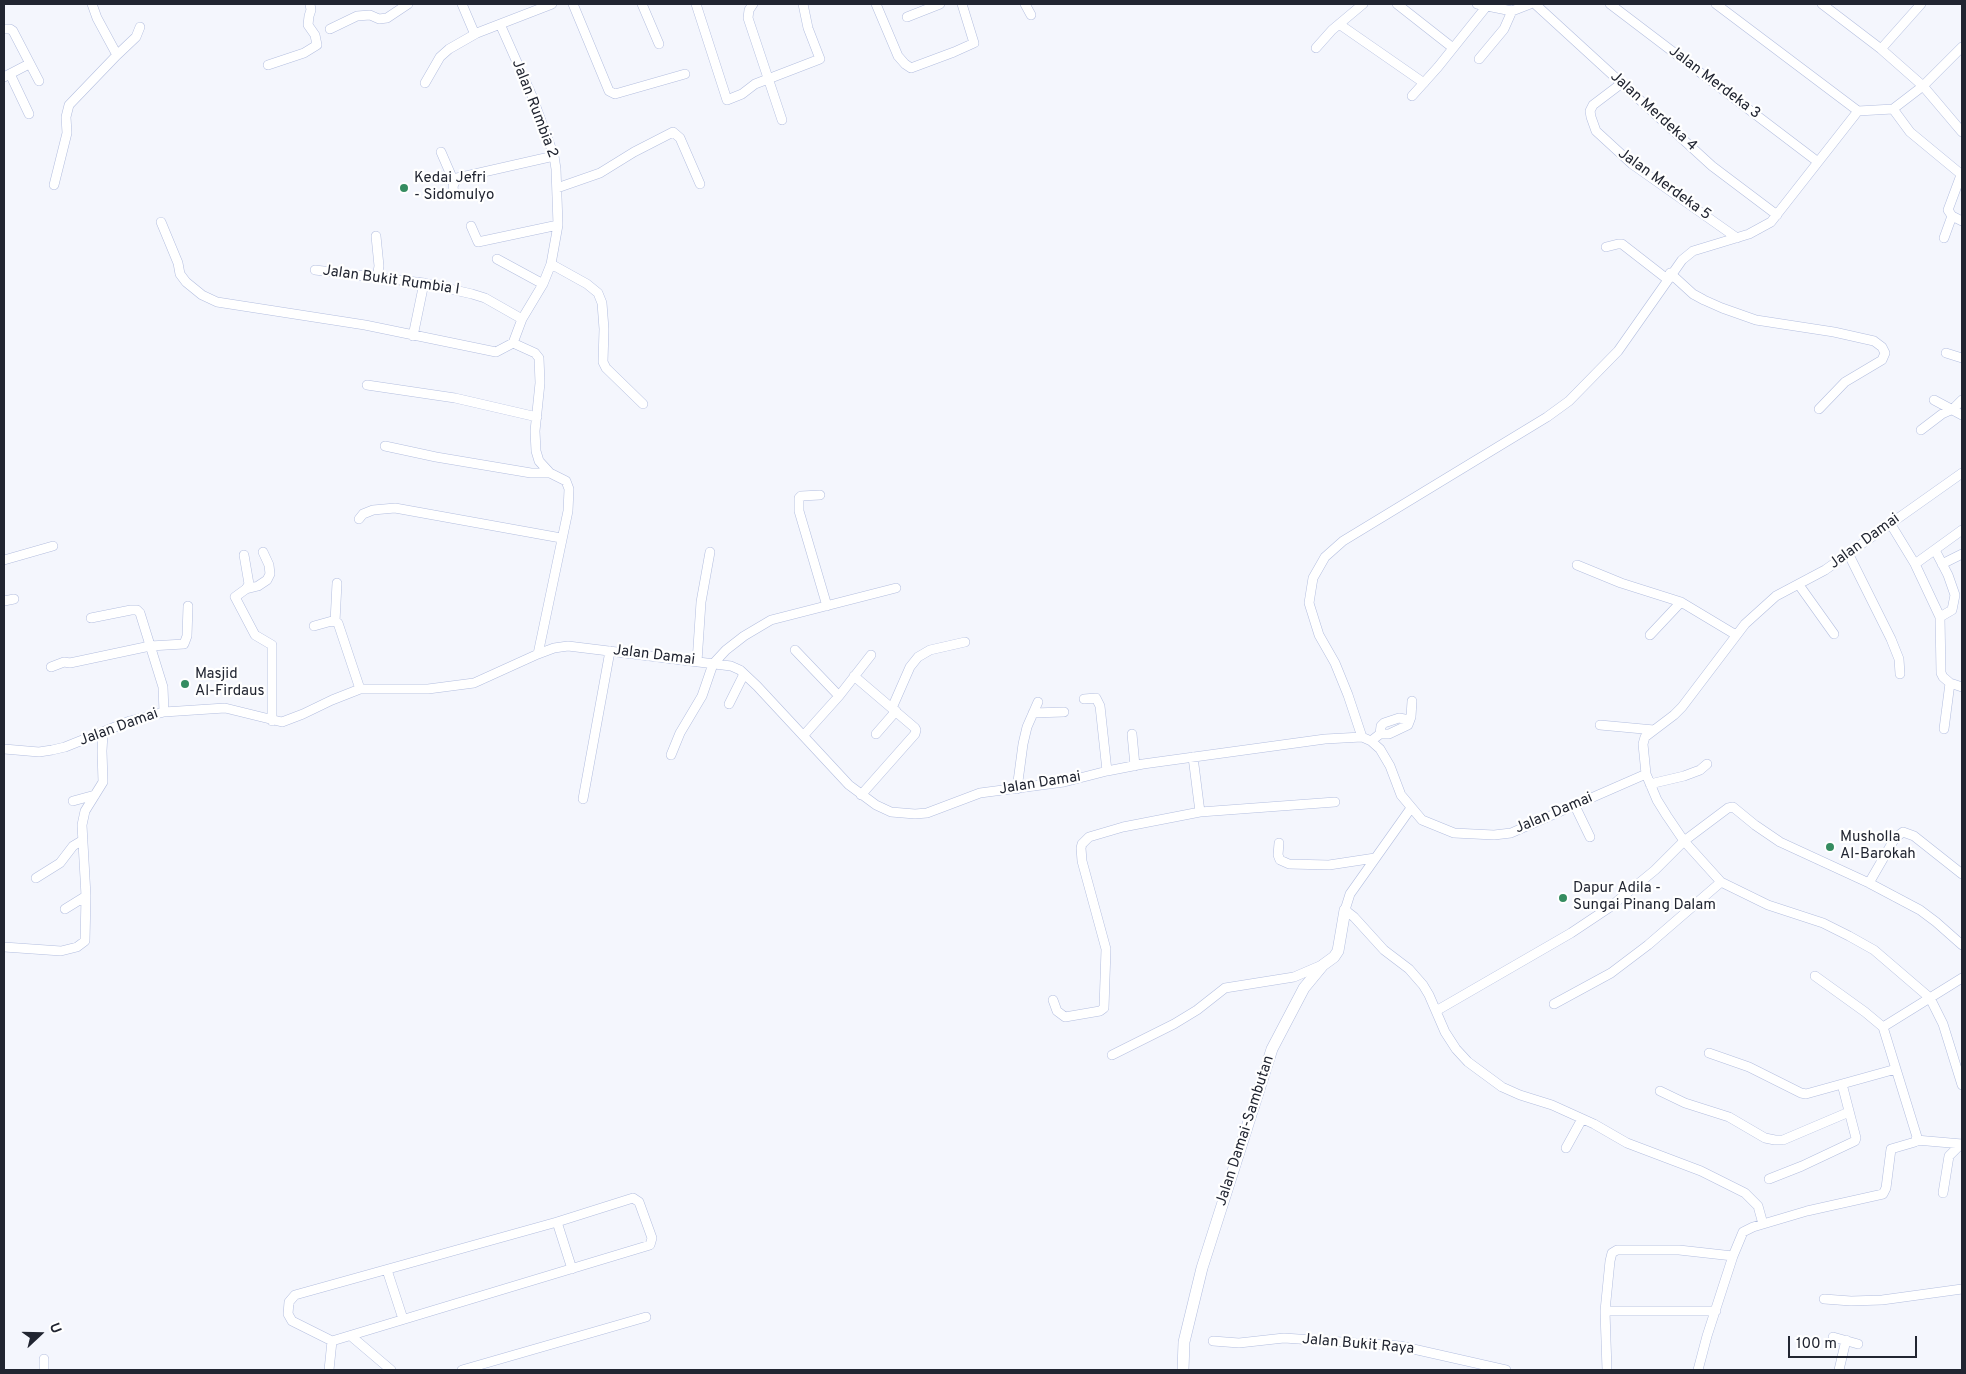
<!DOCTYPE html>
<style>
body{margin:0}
#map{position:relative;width:1966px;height:1374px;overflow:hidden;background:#f4f6fd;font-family:Overpass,sans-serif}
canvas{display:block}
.frame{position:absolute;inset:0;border:5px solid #212531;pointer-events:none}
.north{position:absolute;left:15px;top:1309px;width:50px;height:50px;-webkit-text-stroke:4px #fff;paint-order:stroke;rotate:69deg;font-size:14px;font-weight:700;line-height:20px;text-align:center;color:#212531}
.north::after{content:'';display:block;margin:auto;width:18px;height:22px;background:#212531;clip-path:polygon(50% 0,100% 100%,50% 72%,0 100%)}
.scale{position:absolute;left:1788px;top:1336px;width:129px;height:22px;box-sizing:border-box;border:2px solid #212531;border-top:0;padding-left:6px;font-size:15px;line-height:18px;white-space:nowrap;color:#212531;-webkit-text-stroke:4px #fff;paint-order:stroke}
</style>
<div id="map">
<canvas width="1966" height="1374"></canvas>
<div class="frame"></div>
<div class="north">U</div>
<div class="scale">100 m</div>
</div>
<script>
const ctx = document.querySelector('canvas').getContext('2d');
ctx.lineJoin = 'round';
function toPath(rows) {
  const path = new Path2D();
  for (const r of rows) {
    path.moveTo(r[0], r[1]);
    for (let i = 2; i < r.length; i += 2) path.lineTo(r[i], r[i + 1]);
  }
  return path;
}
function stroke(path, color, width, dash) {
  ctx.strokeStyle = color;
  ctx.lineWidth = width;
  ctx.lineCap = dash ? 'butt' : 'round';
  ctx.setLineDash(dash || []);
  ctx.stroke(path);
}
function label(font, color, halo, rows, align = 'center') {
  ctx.font = font + ' Overpass,sans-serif';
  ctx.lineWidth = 4.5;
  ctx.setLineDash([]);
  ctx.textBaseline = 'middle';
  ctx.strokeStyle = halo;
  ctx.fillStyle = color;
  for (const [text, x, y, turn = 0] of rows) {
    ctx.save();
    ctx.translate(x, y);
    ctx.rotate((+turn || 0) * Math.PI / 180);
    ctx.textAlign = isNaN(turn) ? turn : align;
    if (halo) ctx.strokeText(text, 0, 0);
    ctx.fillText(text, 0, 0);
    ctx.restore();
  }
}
const minor = toPath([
 [92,4,97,18,117,55,136,37,140,27],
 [462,4,473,30,477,33],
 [573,4,609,91,615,94,685,74],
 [642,4,659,44],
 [696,4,727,100,742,94,755,84,820,59,808,28,803,4],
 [753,4,749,10,748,18,782,120],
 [876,4,898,56,905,64,911,68,954,52,974,43,962,4],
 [1025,4,1031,15],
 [1397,4,1453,48],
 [1477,4,1512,11,1530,4],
 [1535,4,1712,166,1777,215],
 [1610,4,1818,162],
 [1716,4,1858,111],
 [1822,4,1881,49,1923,86,1962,132],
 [907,17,940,4],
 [500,24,532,96,554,156,556,169,558,225,551,264,543,284],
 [1339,24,1424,83],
 [4,29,10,29,13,31,39,81],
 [330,29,357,16,370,15,379,19,387,18,408,4],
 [1316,48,1332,30,1363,4],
 [1881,49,1921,4],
 [1479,59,1504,29,1512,11],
 [268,65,304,53,317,45,315,35,308,25,309,16,311,10,310,4],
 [10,74,29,114],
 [4,77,29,64],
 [425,83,440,57,449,49,477,33,552,4],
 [1622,83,1593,105,1590,111,1591,117,1596,131,1632,164,1737,238],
 [1412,96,1438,67,1486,7],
 [1893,109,1910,132,1962,175],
 [1858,111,1893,109,1923,86,1962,47],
 [441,152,454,182],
 [1961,175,1948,210,1952,216,1962,221],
 [54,185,67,133,66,117,69,105,117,55],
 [557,188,600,173,634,152,673,132,680,138,700,184],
 [454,195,453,186,457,178,554,156],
 [161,222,178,263,180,274,186,282,202,295,217,302,365,325,496,352,513,343,535,353,539,358,540,383,535,431,536,451,539,461,550,473,566,481,569,489,568,511,538,654],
 [471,226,478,242,558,225],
 [376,236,379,266,377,278],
 [1944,238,1952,216],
 [1606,247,1618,244,1622,244,1667,279],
 [497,259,543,284,522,319,513,343],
 [551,264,587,284,598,293,602,303,604,329,603,362,606,368,643,404],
 [315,270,424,283,472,294,485,298,522,319],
 [1670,273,1693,294,1704,300,1722,308,1756,320,1834,332,1874,341,1882,347,1885,353,1882,360,1845,382,1819,409],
 [413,336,424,283],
 [1946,353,1962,358],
 [367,385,455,398,537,417],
 [1934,400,1962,415],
 [1921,430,1942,414,1953,409,1962,400],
 [385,446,436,457,531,473,550,473],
 [820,495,801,496,799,498,799,511,827,606],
 [359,519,363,514,373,510,395,508,561,538],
 [1890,523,1915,564,1940,617,1941,673,1943,677,1950,683,1944,729],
 [1935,550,1948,575,1955,595,1952,610,1940,617],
 [1848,553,1891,639,1899,659,1900,674],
 [244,555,249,584,246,589,235,597,255,635,272,645,272,721],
 [4,560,53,546],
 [1915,564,1962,530],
 [1942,564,1962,554],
 [1577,565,1621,583,1681,602,1736,635],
 [1799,585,1834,634],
 [246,589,258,586,267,580,270,574,269,565,263,552],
 [4,601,14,599],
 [91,618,131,610,137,610,140,613,163,687,164,712],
 [335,622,337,583],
 [314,626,332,621,338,623,360,689],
 [1650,635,1681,602],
 [795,650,839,696],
 [697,662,701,602,710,552],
 [51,667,64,662,70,663,150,646,184,644,187,636,188,606],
 [854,676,915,728,916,730,915,734,861,795],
 [1950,683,1962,687],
 [1084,699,1096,698,1100,706,1107,771],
 [729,704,744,674],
 [892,708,910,667,918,657,930,650,965,642],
 [1033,713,1064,712],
 [1600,725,1654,730],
 [876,734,896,711],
 [1132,734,1135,766],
 [1380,734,1381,726,1384,723,1399,718,1410,720],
 [804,735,839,696,871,655],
 [1362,737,1348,695,1335,663,1319,635,1309,603,1313,578,1325,557,1343,541,1547,417,1569,401,1618,351,1682,260,1693,251,1749,234,1771,222,1858,111],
 [1371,741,1380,734,1389,734,1408,725,1411,717,1412,701],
 [4,749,39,752,52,750,65,747,130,721,164,712,225,708,282,722,303,714,332,700,360,689,428,689,474,683,538,654,554,648,568,646,731,666,740,670,757,686,849,785,876,805,891,812,915,814,927,813,980,793,1064,782,1107,771,1143,764,1325,739,1362,737,1371,741,1380,749,1390,766,1401,795,1422,820,1454,833,1494,835,1511,833,1646,774,1643,744,1645,737,1674,715,1682,707,1745,624,1776,596,1825,570,1962,473],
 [671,755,680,733,702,696,713,664,726,650,744,636,771,620,896,588],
 [1646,774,1657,800,1667,816,1684,841,1721,882,1768,905,1823,923,1849,936,1874,950,1930,998,1943,1024,1962,1085],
 [1650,784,1684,776,1700,770,1707,764],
 [1017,789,1023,744,1027,727,1038,702],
 [583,799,610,651],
 [73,801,95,795],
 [1575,806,1590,837],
 [1411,808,1350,894,1345,910,1354,917,1384,950,1409,969,1423,985,1429,995,1445,1032,1456,1049,1468,1062,1502,1087,1520,1095,1552,1105,1594,1124,1627,1143,1701,1171,1745,1193,1758,1206,1763,1224],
 [1200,812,1335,802],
 [1279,843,1278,855,1280,860,1289,864,1329,865,1375,858],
 [36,878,60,863,73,846,83,840],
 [1869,883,1895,838,1903,832,1914,836,1962,874],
 [65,909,86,896],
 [4,947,61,951,77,947,85,941,86,896,82,825,85,811,103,782,102,751,103,733],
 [1815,976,1865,1012,1883,1027],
 [1053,1000,1057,1011,1065,1017,1100,1011,1104,1008,1106,949,1082,861,1081,848,1082,844,1089,837,1123,827,1200,812,1193,757],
 [1554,1004,1611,973,1648,945,1721,882],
 [1436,1011,1571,933,1610,907,1655,870,1684,841,1728,808,1733,807,1755,825,1780,842,1869,883,1920,910,1936,922,1962,945],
 [1709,1053,1749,1067,1801,1093,1806,1094,1842,1084],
 [1112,1055,1174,1024,1197,1010,1225,988,1294,977,1322,965],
 [1660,1091,1685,1103,1729,1117,1765,1138,1775,1140,1783,1140,1849,1112],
 [1916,1140,1962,1144],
 [1566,1148,1582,1119],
 [1769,1179,1802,1166,1855,1141,1856,1138,1842,1084,1896,1069],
 [1943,1193,1949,1156,1960,1145],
 [633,1198,639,1202,652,1238,650,1245,332,1341,292,1321,288,1314,289,1302,295,1295,557,1222,633,1198],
 [557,1222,572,1269],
 [387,1270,403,1319],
 [1824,1299,1851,1301,1882,1300,1962,1289],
 [1605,1311,1716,1311],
 [351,1336,391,1370],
 [1833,1337,1858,1344],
 [1213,1341,1239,1343,1284,1338,1400,1346,1506,1370],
 [44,1370,44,1359],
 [329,1370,332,1341],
 [462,1370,646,1317],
 [1607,1370,1605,1311,1610,1261,1612,1253,1617,1250,1679,1250,1733,1256],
 [1698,1370,1707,1336,1733,1256,1743,1232,1753,1227,1807,1211,1883,1194,1886,1188,1891,1149,1915,1142,1917,1137,1883,1027,1962,978],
 [1839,1370,1846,1340]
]);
const tertiary = toPath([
 [1183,1370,1184,1342,1202,1268,1272,1049,1304,988,1323,965,1334,957,1338,951,1345,910]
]);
stroke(minor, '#b3bedf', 10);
stroke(tertiary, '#b3bedf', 12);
stroke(minor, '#fff', 9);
stroke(tertiary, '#fff', 11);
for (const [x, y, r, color] of [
 [404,188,5,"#358c60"],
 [185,684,5,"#358c60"],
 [1830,847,5,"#358c60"],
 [1563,898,5,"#358c60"]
]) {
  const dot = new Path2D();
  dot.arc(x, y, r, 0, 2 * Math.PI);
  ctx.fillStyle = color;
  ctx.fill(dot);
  stroke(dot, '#fff', 2);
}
label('15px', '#212531', '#fff', [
 ["Jalan Merdeka 3",1714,83,37],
 ["Jalan Rumbia 2",534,109,69],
 ["Jalan Merdeka 4",1653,112,42],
 ["Jalan Merdeka 5",1664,185,36],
 ["Jalan Bukit Rumbia I",391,281,8],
 ["Jalan Damai",1865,542,-36],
 ["Jalan Damai",654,656,7],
 ["Jalan Damai",119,728,-20],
 ["Jalan Damai",1040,784,-9],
 ["Jalan Damai",1554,814,-23],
 ["Jalan Damai-Sambutan",1246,1131,-72],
 ["Jalan Bukit Raya",1358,1345,5]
]);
label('15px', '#212531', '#fff', [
 ["Kedai Jefri",414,179],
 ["- Sidomulyo",414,196],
 ["Masjid",195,675],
 ["Al-Firdaus",195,692],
 ["Musholla",1840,838],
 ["Al-Barokah",1840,855],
 ["Dapur Adila -",1573,889],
 ["Sungai Pinang Dalam",1573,906]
], 'left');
</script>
